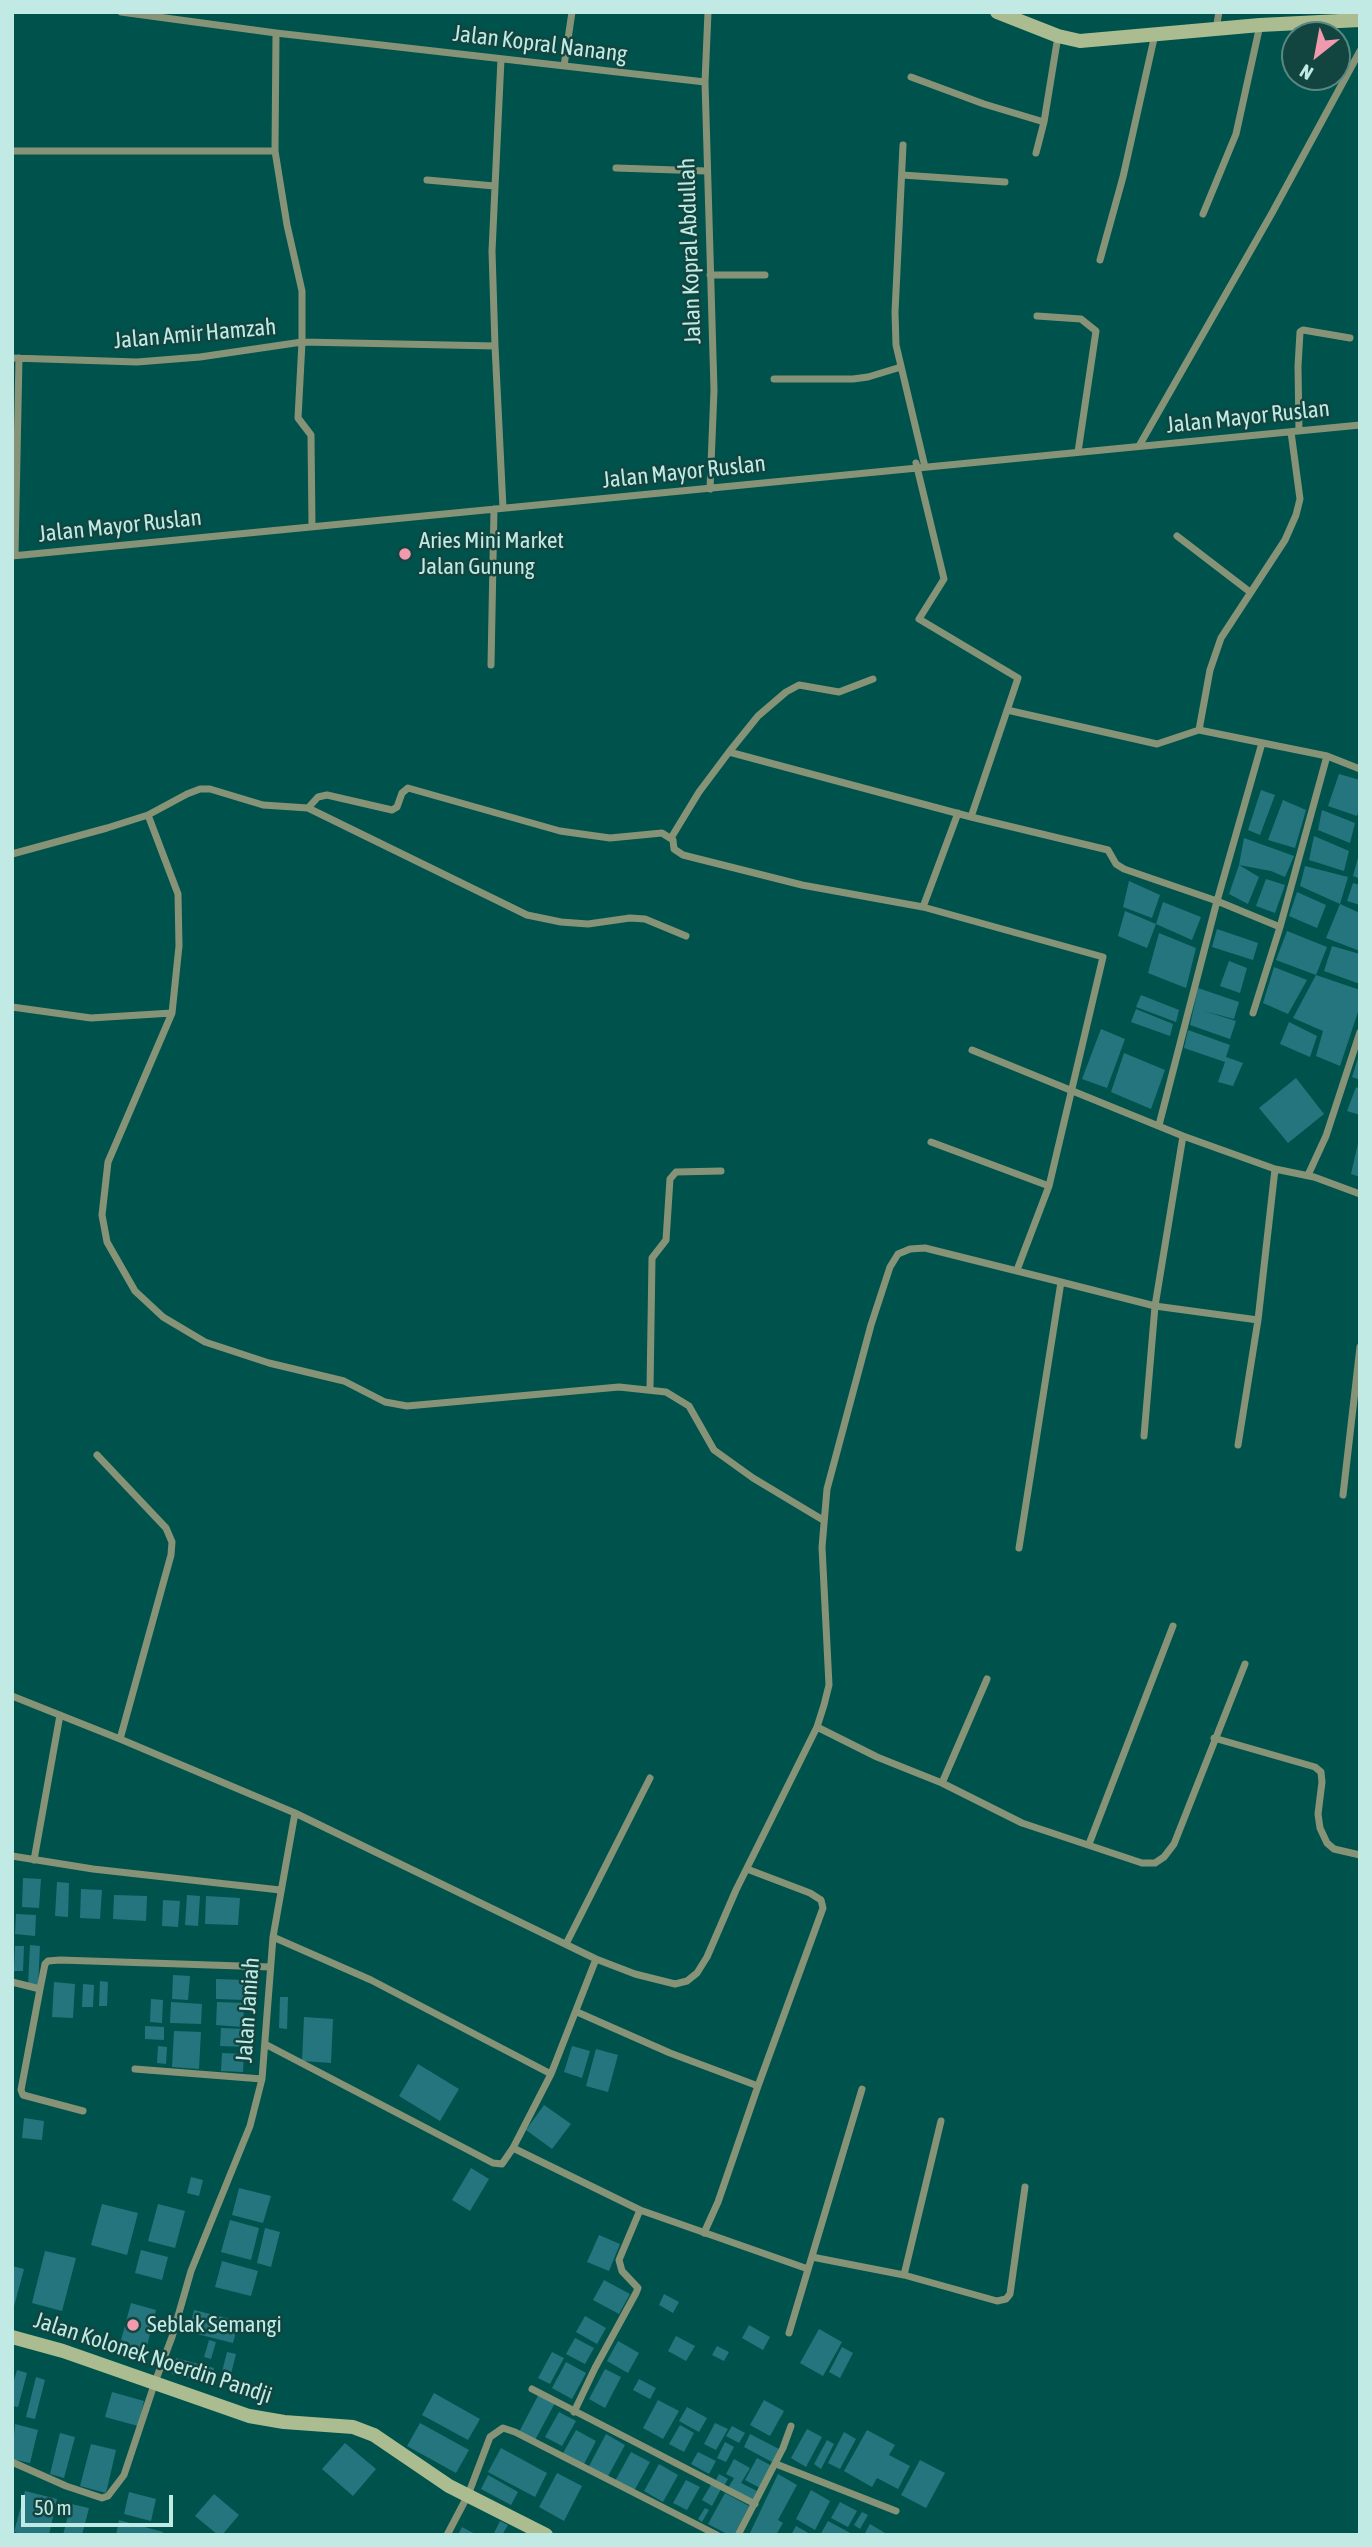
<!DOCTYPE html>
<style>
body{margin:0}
#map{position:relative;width:1372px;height:2547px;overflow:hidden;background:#00524c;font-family:"Asap Condensed",sans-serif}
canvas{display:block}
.frame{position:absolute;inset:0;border:14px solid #c1eae4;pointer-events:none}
.north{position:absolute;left:1281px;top:21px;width:70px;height:70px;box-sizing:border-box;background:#134540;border:2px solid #598782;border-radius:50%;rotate:211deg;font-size:19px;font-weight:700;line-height:28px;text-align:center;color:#c1eae4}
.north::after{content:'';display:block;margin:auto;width:24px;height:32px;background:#f29aad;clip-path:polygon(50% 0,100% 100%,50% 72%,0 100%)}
.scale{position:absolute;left:21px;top:2495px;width:152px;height:32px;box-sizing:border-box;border:4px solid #c1eae4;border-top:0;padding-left:9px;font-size:21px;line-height:24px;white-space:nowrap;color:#c1eae4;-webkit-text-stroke:5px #134540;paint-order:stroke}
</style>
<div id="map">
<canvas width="1372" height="2547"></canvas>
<div class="frame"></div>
<div class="north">N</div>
<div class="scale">50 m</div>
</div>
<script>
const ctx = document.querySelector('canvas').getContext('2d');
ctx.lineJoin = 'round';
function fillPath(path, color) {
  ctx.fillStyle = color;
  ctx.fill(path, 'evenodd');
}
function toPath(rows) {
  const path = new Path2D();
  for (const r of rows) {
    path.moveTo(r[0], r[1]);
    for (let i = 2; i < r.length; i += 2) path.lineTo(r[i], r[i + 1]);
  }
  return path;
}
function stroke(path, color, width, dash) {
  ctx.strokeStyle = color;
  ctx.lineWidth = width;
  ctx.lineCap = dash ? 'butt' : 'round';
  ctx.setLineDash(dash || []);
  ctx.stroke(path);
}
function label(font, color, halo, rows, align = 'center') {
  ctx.font = font + ' "Asap Condensed",sans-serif';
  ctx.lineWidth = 5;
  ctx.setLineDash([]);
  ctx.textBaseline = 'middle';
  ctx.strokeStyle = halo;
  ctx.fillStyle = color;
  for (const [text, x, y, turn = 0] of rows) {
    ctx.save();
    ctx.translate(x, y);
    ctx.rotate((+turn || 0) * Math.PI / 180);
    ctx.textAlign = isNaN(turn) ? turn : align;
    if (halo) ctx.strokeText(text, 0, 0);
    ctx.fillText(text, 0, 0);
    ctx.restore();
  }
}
fillPath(toPath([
 [1339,774,1360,780,1360,807,1357,816,1328,806],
 [1261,790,1275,795,1260,835,1248,830],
 [1283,800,1306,810,1295,848,1268,840],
 [1322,810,1355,823,1350,843,1318,830],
 [1314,836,1349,851,1344,871,1309,860],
 [1244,838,1294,856,1285,877,1271,871,1239,865],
 [1359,854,1360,854,1360,879,1353,876],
 [1239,865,1259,877,1248,904,1229,894],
 [1305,866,1348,877,1340,904,1300,886],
 [1266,879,1285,885,1275,913,1256,906],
 [1129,881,1160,895,1152,918,1123,907],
 [1353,883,1360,885,1360,905,1347,901],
 [1297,892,1326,905,1317,928,1289,916],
 [1163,902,1201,917,1192,940,1156,924],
 [1340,904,1360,913,1360,951,1326,938],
 [1125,911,1156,924,1147,948,1118,936],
 [1217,929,1258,943,1253,960,1212,947],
 [1287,931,1327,947,1316,975,1276,960],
 [1159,933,1196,948,1186,988,1148,973],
 [1332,946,1360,954,1360,984,1324,971],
 [1229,961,1247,968,1240,993,1220,986],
 [1274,967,1307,980,1288,1014,1263,1003],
 [1316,975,1360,990,1360,1006,1340,1066,1316,1056,1323,1031,1293,1018],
 [1198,988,1239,1002,1234,1019,1204,1011,1236,1021,1230,1039,1190,1025],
 [1141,995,1179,1010,1176,1022,1136,1007],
 [1136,1009,1173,1024,1170,1036,1131,1022],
 [1289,1022,1317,1036,1310,1057,1280,1044],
 [1101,1029,1125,1039,1107,1088,1082,1079],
 [1188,1030,1230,1045,1226,1057,1243,1063,1233,1086,1218,1082,1225,1062,1184,1048],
 [1124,1053,1165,1070,1151,1109,1111,1092],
 [1359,1055,1360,1055,1360,1080,1352,1077],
 [1296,1078,1324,1114,1288,1143,1259,1108],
 [1356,1087,1360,1089,1360,1115,1347,1111],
 [1359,1139,1360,1139,1360,1177,1351,1174],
 [23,1878,41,1879,39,1908,22,1907],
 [57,1882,69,1883,68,1917,55,1916],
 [81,1889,102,1890,100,1919,80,1918],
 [114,1895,147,1896,146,1921,113,1919],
 [187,1895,200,1896,198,1926,185,1925],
 [206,1896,240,1898,238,1925,205,1924],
 [163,1900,180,1901,178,1927,162,1926],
 [16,1914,36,1915,35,1936,15,1934],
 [30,1945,40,1946,38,1986,28,1986],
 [15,1946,24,1946,23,1971,14,1971],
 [173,1975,190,1976,188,2000,172,1999],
 [216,1979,245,1980,244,2000,216,1999],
 [100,1981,108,1982,107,2006,99,2006],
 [54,1982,75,1984,73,2018,52,2017],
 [83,1984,94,1985,93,2007,82,2007],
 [280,1997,288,1997,287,2029,279,2028],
 [151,1999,163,2000,162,2023,150,2022],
 [171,2002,202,2004,201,2024,170,2023],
 [217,2002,244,2003,243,2027,216,2025],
 [304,2017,333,2019,331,2063,302,2061],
 [145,2026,164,2027,164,2040,145,2039],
 [221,2028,246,2029,245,2047,220,2046],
 [174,2031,201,2032,199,2069,172,2067],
 [158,2046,167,2047,166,2064,157,2063],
 [572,2046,590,2051,582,2078,564,2072],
 [596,2049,618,2055,608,2092,586,2086],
 [222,2053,244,2054,243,2072,221,2071],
 [418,2064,459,2089,440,2121,399,2096],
 [544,2105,571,2124,552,2149,526,2130],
 [24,2118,44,2121,42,2140,22,2138],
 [471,2168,489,2179,470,2211,452,2200],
 [191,2177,203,2180,199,2196,187,2193],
 [239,2188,271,2196,263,2223,232,2215],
 [102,2204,138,2213,127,2255,91,2245],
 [158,2204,185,2211,175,2248,148,2241],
 [230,2220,259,2228,251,2260,221,2252],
 [265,2228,280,2232,271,2267,257,2263],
 [599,2235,620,2244,609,2271,587,2262],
 [141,2250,168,2257,162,2280,135,2273],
 [45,2251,76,2258,62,2311,32,2303],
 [222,2261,258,2271,251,2296,215,2287],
 [12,2266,24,2269,13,2310,12,2310],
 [604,2280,630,2294,619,2314,593,2300],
 [664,2294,679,2302,673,2313,659,2305],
 [131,2303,156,2310,143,2362,117,2355],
 [194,2310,239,2321,233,2343,189,2332],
 [585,2316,606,2328,597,2344,576,2332],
 [749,2325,770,2337,763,2350,742,2338],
 [819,2329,842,2342,823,2376,800,2363],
 [676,2336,695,2346,686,2361,668,2351],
 [575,2338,594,2348,585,2364,566,2354],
 [209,2340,216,2342,211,2359,204,2357],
 [618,2341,639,2353,628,2373,607,2361],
 [717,2346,729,2352,724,2361,712,2355],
 [842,2347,853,2353,840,2378,829,2372],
 [227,2352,236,2354,231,2374,222,2372],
 [552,2352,564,2358,550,2384,538,2378],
 [176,2358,214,2368,210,2384,172,2374],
 [566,2362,586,2373,572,2399,552,2388],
 [605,2369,621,2377,605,2408,589,2399],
 [17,2370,27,2373,18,2407,12,2406,12,2387],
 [36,2377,45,2380,35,2419,26,2417],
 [639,2379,656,2388,650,2399,633,2390],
 [112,2392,144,2401,138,2426,105,2417],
 [434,2393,480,2419,468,2440,422,2415],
 [539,2394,555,2403,535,2440,519,2432],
 [658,2400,679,2411,663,2439,643,2428],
 [764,2400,784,2411,770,2436,750,2425],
 [687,2407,707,2418,699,2432,679,2421],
 [559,2412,576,2421,562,2446,545,2437],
 [420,2423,469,2450,456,2473,407,2446],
 [715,2423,728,2429,716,2450,704,2444],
 [15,2424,38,2430,30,2463,12,2459],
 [680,2425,694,2433,684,2452,669,2444],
 [732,2426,745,2433,739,2443,726,2436],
 [807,2429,822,2437,806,2467,791,2458],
 [576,2430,596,2441,583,2466,562,2455],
 [867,2430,895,2445,889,2455,910,2466,898,2489,877,2478,872,2487,844,2471],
 [844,2432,856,2439,840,2469,828,2463],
 [60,2433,75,2437,64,2478,50,2474],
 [606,2434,625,2445,607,2478,588,2468],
 [750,2434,779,2449,772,2462,744,2447],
 [827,2440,834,2444,821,2469,814,2464],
 [725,2442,734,2447,726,2462,717,2458],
 [345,2443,376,2469,353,2496,322,2469],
 [91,2444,116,2450,106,2493,80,2486],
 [501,2448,547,2473,535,2497,488,2472],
 [631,2452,650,2462,634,2491,615,2481],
 [698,2452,716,2461,709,2474,691,2464],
 [757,2458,772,2466,760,2488,745,2480],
 [734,2459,750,2468,741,2483,757,2491,752,2501,728,2488,734,2478,726,2474],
 [920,2460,945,2473,926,2508,901,2495],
 [659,2464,678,2475,663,2502,644,2491],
 [557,2473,582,2486,564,2521,539,2507],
 [719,2474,728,2479,724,2486,715,2482],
 [778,2474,797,2485,778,2520,783,2523,776,2535,749,2535],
 [488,2475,518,2492,511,2505,481,2489],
 [686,2480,700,2487,687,2510,673,2503],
 [712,2483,721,2489,712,2506,702,2500],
 [811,2490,830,2501,815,2530,796,2519],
 [25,2491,57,2499,49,2535,25,2535,14,2532],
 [129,2492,156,2499,151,2521,124,2514],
 [725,2493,749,2506,734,2535,729,2535,708,2524],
 [214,2494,239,2515,222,2535,218,2535,195,2516],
 [840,2502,857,2511,848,2527,831,2518],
 [71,2504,89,2508,82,2535,63,2535],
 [705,2508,709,2510,702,2522,698,2519],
 [862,2512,868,2515,860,2529,854,2525],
 [119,2520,163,2532,162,2535,116,2535],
 [500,2521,508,2525,502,2535,493,2535],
 [828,2521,854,2535,820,2535],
 [870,2524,885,2533,883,2535,864,2535],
 [796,2526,812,2535,791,2535],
 [462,2527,477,2535,458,2535]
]), '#25757e');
stroke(toPath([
 [121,12,276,33,705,82],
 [708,12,705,82,714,390,710,489],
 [1216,29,1219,12],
 [564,66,572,12],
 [911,77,984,104,1044,122,1058,36],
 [903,145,895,312,896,345,925,467],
 [12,151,275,151],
 [1036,153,1044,122],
 [616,168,707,171],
 [902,175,1005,182],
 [427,180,494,186],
 [1203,214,1236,134,1260,25],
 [1100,260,1123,177,1155,34],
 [710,275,765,275],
 [1037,316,1081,319,1096,331,1078,452],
 [495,346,503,508],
 [12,358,137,362,200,357,302,342,302,291,287,225,275,151,276,33],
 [774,379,853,379,868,377,901,367],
 [1299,431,1298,366,1300,332,1303,330,1350,338],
 [1139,446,1272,213,1360,51],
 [916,463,944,579,919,619,1018,678,971,817],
 [312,526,311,435,298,418,302,342,495,346,492,251,501,59],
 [1177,536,1250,592],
 [15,555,19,358],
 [12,556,1360,425],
 [491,665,494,509],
 [1007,710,1157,744,1199,730,1327,756,1360,769],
 [1199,730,1210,670,1221,638,1285,540,1296,515,1300,499,1291,432],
 [729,752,971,817,1108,850,1116,864,1124,869,1217,901,1280,927],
 [308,808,318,797,327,795,392,810,397,807,402,793,408,788,560,831,610,838,662,833,673,840,674,849,683,855,802,885,923,907,1103,957,1049,1186,1017,1270],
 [148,815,178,894,179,946,172,1013],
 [671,838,699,792,729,752,758,716,786,692,799,685,839,692,873,679],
 [12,854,107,828,148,815,187,794,200,789,210,789,263,805,308,808,527,915,561,922,588,924,630,918,645,919,686,936],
 [923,907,958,813],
 [12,1007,91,1018,172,1013,108,1162,102,1215,107,1242,135,1291,163,1317,205,1342,269,1363,344,1381,385,1402,407,1406,619,1387,666,1392,689,1406,714,1450,753,1478,823,1520],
 [1253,1013,1280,927,1327,756],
 [972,1050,1183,1136,1275,1169,1314,1177,1360,1194],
 [1159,1125,1217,901,1262,743],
 [931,1142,1049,1186],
 [1308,1175,1326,1136,1360,1032],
 [650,1389,652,1258,666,1240,670,1179,676,1172,721,1171],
 [1144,1436,1155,1306,1183,1136],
 [1238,1445,1258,1320,1275,1169],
 [97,1455,166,1528,172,1542,171,1555,120,1739],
 [1343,1495,1360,1347],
 [1019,1548,1061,1282,1155,1306,1258,1320],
 [12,1696,120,1739,295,1813,273,1937,262,2079,250,2126,191,2271,172,2337,155,2382,124,2475,108,2496,102,2498,66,2486,12,2462],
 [817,1727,877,1757,942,1783,1022,1823,1142,1863,1155,1863,1164,1857,1174,1844,1245,1664],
 [1214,1738,1315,1767,1321,1772,1322,1782,1318,1814,1320,1828,1327,1843,1334,1849,1360,1855],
 [942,1783,987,1679],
 [295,1813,596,1959,635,1974,675,1984,687,1981,697,1973,707,1957,736,1890,817,1727,824,1705,829,1685,822,1547,827,1489,871,1325,890,1267,898,1254,910,1249,925,1248,1061,1282],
 [1089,1844,1173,1626],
 [12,1856,93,1869,280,1890],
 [34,1860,60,1715],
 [273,1937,371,1980,551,2074],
 [566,1944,650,1778],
 [12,1982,40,1989,45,1964,48,1961,60,1960,270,1967],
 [40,1989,21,2090,23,2095,83,2111],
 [577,2012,670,2053,758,2086],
 [265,2044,493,2163,502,2164,513,2148,551,2074,596,1959],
 [135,2069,262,2079],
 [513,2148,640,2210,808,2269],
 [704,2233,718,2202,758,2086,823,1908,821,1900,810,1893,747,1869],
 [812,2257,904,2275,997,2301,1006,2299,1010,2294,1025,2187],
 [904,2275,941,2121],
 [789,2333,862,2089],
 [532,2389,755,2504],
 [574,2412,595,2368,636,2293,638,2288,622,2271,619,2260,640,2210],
 [776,2464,896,2511],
 [447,2535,468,2495,490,2437,503,2428,515,2432,717,2535],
 [738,2535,783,2448,791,2426]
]), '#879377', 7);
stroke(toPath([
 [997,12,1058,36,1080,41,1260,25,1360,20],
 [12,2337,63,2351,249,2416,284,2422,353,2427,374,2435,449,2486,546,2535]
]), '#abbd90', 14);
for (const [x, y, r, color] of [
 [405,554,7,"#f29aad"],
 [133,2325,7,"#f29aad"]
]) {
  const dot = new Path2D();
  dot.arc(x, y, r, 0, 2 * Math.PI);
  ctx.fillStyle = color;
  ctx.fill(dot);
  stroke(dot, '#134540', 2.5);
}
label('23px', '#c1eae4', '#134540', [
 ["Jalan Kopral Nanang",540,44,7],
 ["Jalan Kopral Abdullah",690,251,-92],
 ["Jalan Amir Hamzah",195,334,-5],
 ["Jalan Mayor Ruslan",1248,417,-6],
 ["Jalan Mayor Ruslan",684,472,-6],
 ["Jalan Mayor Ruslan",120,526,-6],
 ["Jalan Janiah",248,2010,-86],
 ["Jalan Kolonek Noerdin Pandji",153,2358,18]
]);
label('23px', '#c1eae4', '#134540', [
 ["Aries Mini Market",419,541],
 ["Jalan Gunung",419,567],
 ["Seblak Semangi",147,2325]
], 'left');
</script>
